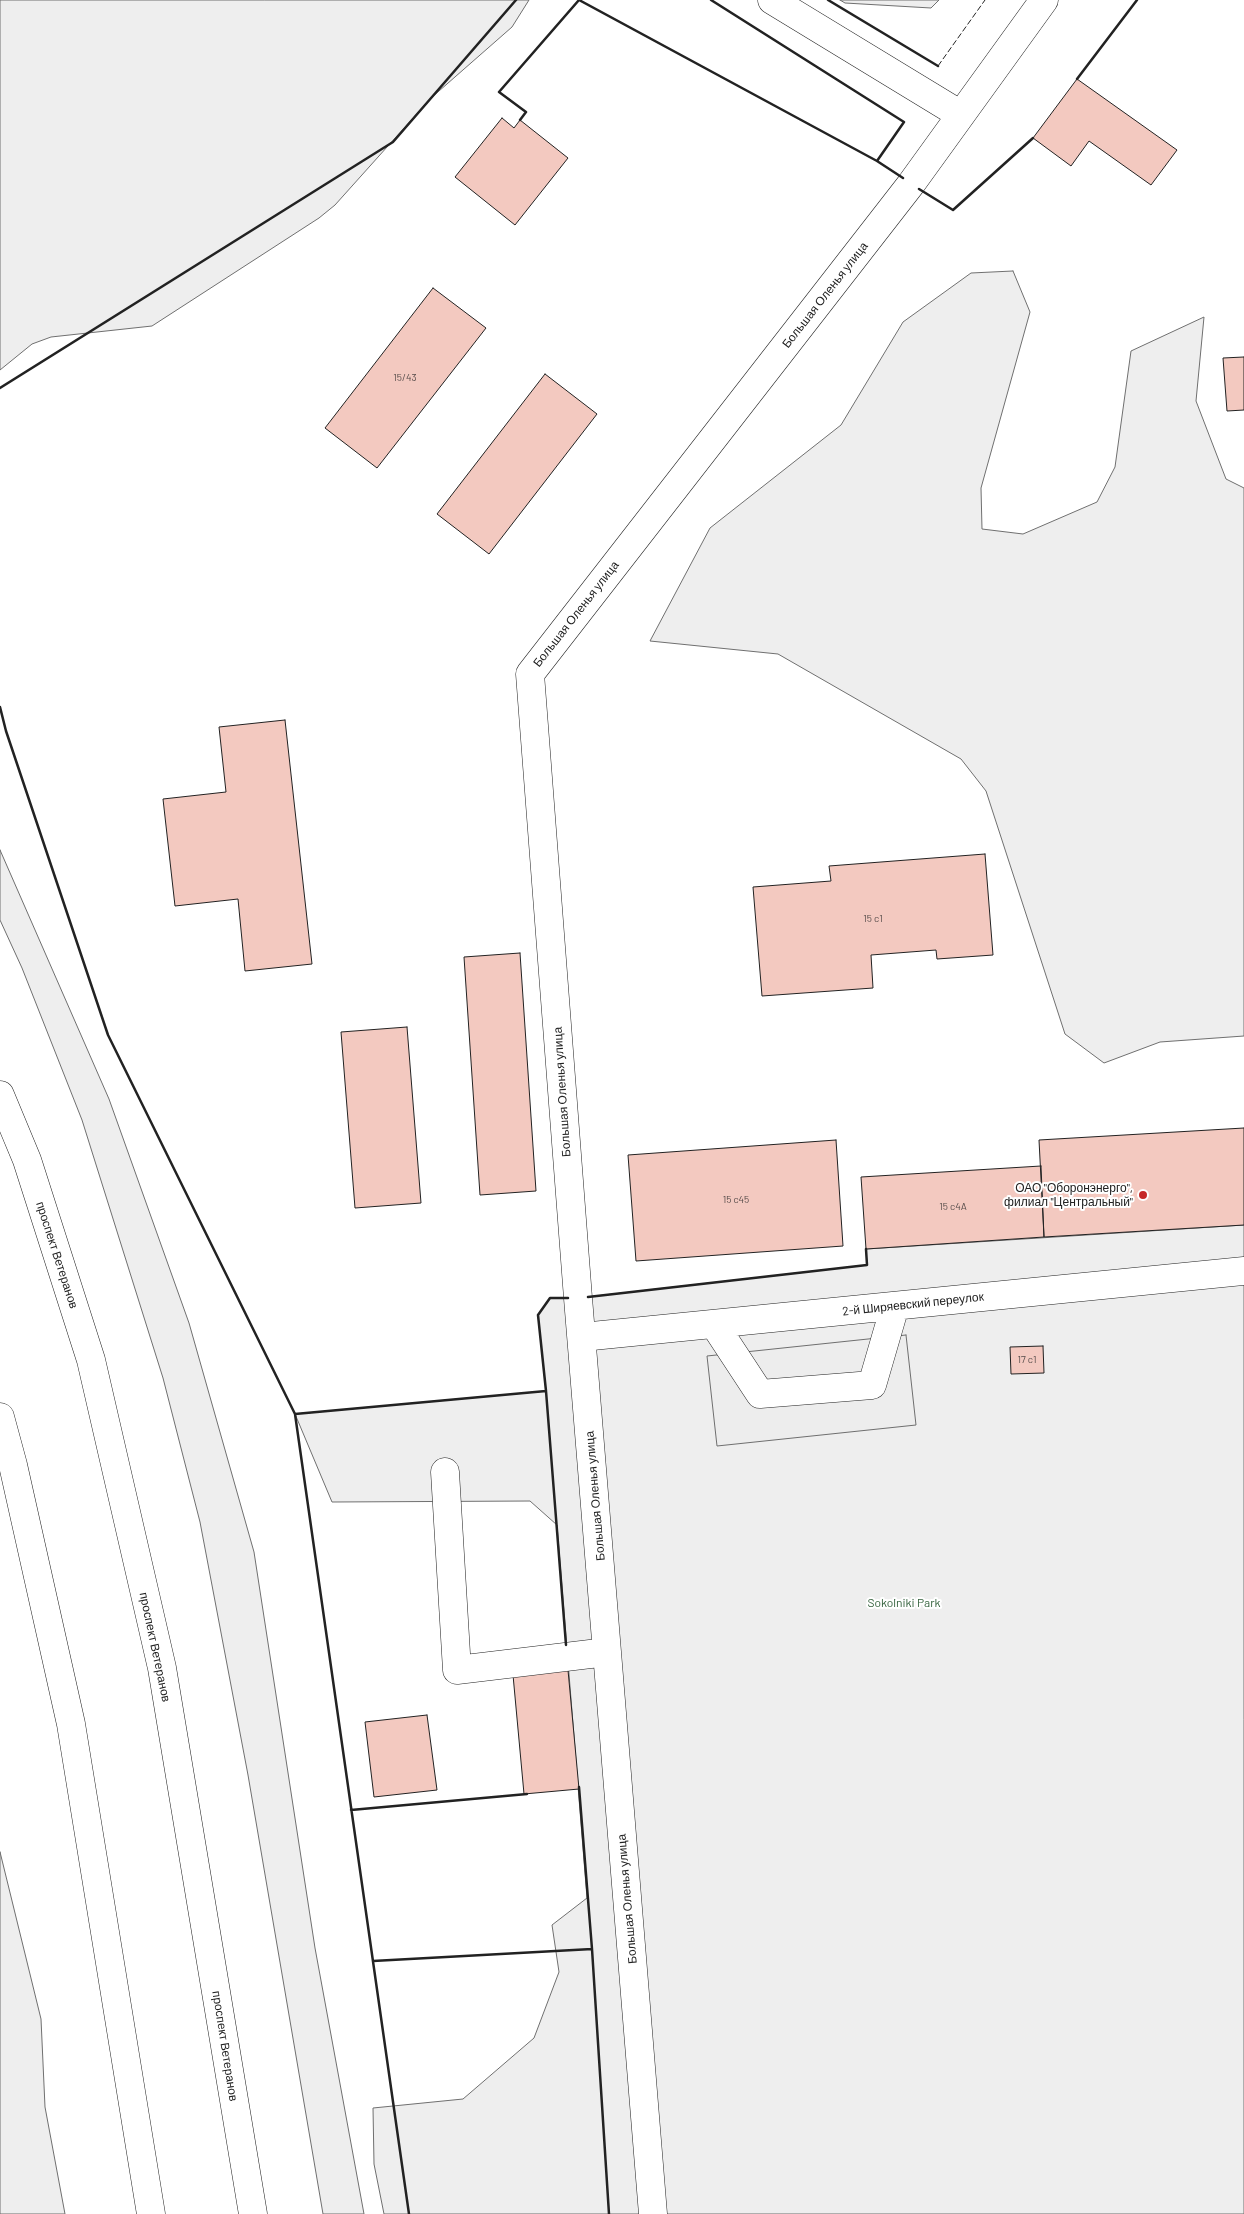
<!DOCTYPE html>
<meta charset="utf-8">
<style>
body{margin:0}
canvas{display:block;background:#fff}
</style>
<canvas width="1244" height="2214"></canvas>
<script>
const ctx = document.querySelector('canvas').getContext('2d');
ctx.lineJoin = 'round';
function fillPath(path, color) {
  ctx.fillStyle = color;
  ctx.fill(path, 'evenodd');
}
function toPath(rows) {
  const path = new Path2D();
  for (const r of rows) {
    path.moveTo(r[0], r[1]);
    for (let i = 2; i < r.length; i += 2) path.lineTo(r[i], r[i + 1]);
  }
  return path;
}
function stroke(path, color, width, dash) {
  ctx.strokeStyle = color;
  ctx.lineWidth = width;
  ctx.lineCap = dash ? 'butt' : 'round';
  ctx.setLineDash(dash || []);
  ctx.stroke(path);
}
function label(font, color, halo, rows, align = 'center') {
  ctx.font = font + ' Barlow,sans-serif';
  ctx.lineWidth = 4;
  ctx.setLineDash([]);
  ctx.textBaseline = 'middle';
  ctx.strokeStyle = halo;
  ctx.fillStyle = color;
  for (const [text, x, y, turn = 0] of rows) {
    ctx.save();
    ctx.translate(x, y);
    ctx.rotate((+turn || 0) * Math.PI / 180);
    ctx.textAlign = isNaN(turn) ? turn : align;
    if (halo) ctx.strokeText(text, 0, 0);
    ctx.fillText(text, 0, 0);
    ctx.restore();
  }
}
const green = toPath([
 [0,0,529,0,512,27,431,98,335,205,319,218,152,326,51,337,32,344,0,370,0,0],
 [840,0,939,0,931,8,845,3,840,0],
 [1013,271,1030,312,981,488,982,529,1023,534,1097,502,1115,467,1131,351,1204,317,1196,401,1226,479,1244,488,1244,1036,1160,1042,1104,1063,1065,1034,986,791,961,759,778,654,650,641,710,528,841,425,903,322,971,273,1013,271],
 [0,850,109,1099,189,1323,254,1552,315,1948,364,2214,323,2214,248,1775,200,1522,163,1378,82,1120,22,968,0,920,0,850],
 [1244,1225,1244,2214,384,2214,374,2164,373,2108,463,2099,534,2038,559,1972,552,1925,587,1898,557,1525,530,1501,332,1502,295,1414,546,1391,538,1315,550,1298,578,1298,867,1265,866,1249,1244,1225],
 [0,1852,41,2019,45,2107,65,2214,0,2214,0,1852]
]);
fillPath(green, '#eee');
stroke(green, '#6f6f6f', 1);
const parking = toPath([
 [906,1335,916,1425,717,1446,707,1356,906,1335]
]);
fillPath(parking, '#ededed');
stroke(parking, '#6f6f6f', 1);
const building = toPath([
 [1077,79,1177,150,1151,185,1089,141,1071,166,1033,138,1077,79],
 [502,118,514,128,520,120,568,158,515,225,455,177,502,118],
 [433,288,486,328,377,468,325,428,433,288],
 [1244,357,1244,410,1227,411,1223,358,1244,357],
 [545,374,597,414,489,554,437,514,545,374],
 [285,720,312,964,245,971,238,899,175,906,163,799,226,792,219,727,285,720],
 [985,854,993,955,937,959,936,950,871,955,873,988,762,996,753,887,831,881,829,866,985,854],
 [520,953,536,1191,480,1195,464,957,520,953],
 [407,1027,421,1203,355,1208,341,1032,407,1027],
 [1244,1128,1244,1225,1044,1237,1039,1140,1244,1128],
 [836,1140,843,1246,636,1261,628,1155,836,1140],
 [1041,1166,1044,1237,866,1249,861,1177,1041,1166],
 [1043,1346,1044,1373,1011,1374,1010,1347,1043,1346],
 [568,1670,579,1789,524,1794,513,1675,568,1670],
 [427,1715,437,1790,374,1797,365,1722,427,1715]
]);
fillPath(building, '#f3c9c0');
stroke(building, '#222', 1);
const minor = toPath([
 [772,0,961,115],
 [714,1324,760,1394,872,1385,895,1306],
 [582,1337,1244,1271],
 [445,1472,457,1670,607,1652],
 [653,2214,578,1298,530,674,911,184,1044,0]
]);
const major = toPath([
 [0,1095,27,1160,91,1360,162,1668,253,2214],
 [0,1417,13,1465,71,1724,151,2214]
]);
stroke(minor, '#222', 29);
stroke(major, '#222', 29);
stroke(minor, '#fff', 28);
stroke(major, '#fff', 28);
stroke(toPath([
 [938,66,985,0]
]), '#222', 1, [6, 2.5]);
stroke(toPath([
 [711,0,904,122,877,161,903,178],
 [828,0,938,66],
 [1077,79,1137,0],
 [520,120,526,112,499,92,579,0,877,161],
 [919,189,953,210,1033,138],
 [0,388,393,142,516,0],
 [0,707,6,731,108,1035,295,1414,409,2214],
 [588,1297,867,1265,866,1249],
 [295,1414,546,1391],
 [566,1645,546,1391,538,1315,550,1298,568,1298],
 [579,1787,592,1949,609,2214],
 [351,1810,527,1794],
 [373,1961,592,1949]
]), '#222', 2.5);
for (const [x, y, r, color] of [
 [1143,1195,5,"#c62828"]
]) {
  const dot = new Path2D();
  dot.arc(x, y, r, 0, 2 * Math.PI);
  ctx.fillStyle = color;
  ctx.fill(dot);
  stroke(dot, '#fff', 2);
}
label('10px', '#564c4a', null, [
 ["15/43",405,378],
 ["15 c1",873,919],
 ["15 c45",736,1200],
 ["15 c4A",953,1207],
 ["17 c1",1027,1360]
]);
label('12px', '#222', '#fff', [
 ["Большая Оленья улица",825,295,-52],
 ["Большая Оленья улица",576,614,-52],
 ["Большая Оленья улица",562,1092,-94],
 ["проспект Ветеранов",57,1255,72],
 ["2-й Ширяевский переулок",913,1304,-6],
 ["Большая Оленья улица",595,1496,-95],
 ["проспект Ветеранов",155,1647,78],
 ["Большая Оленья улица",627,1899,-95],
 ["проспект Ветеранов",225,2046,81]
]);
label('12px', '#222', '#fff', [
 ["ОАО \"Оборонэнерго\",",1133,1188],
 ["филиал \"Центральный\"",1133,1202]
], 'right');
label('12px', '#2f5e38', '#fff', [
 ["Sokolniki Park",904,1603]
]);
</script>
